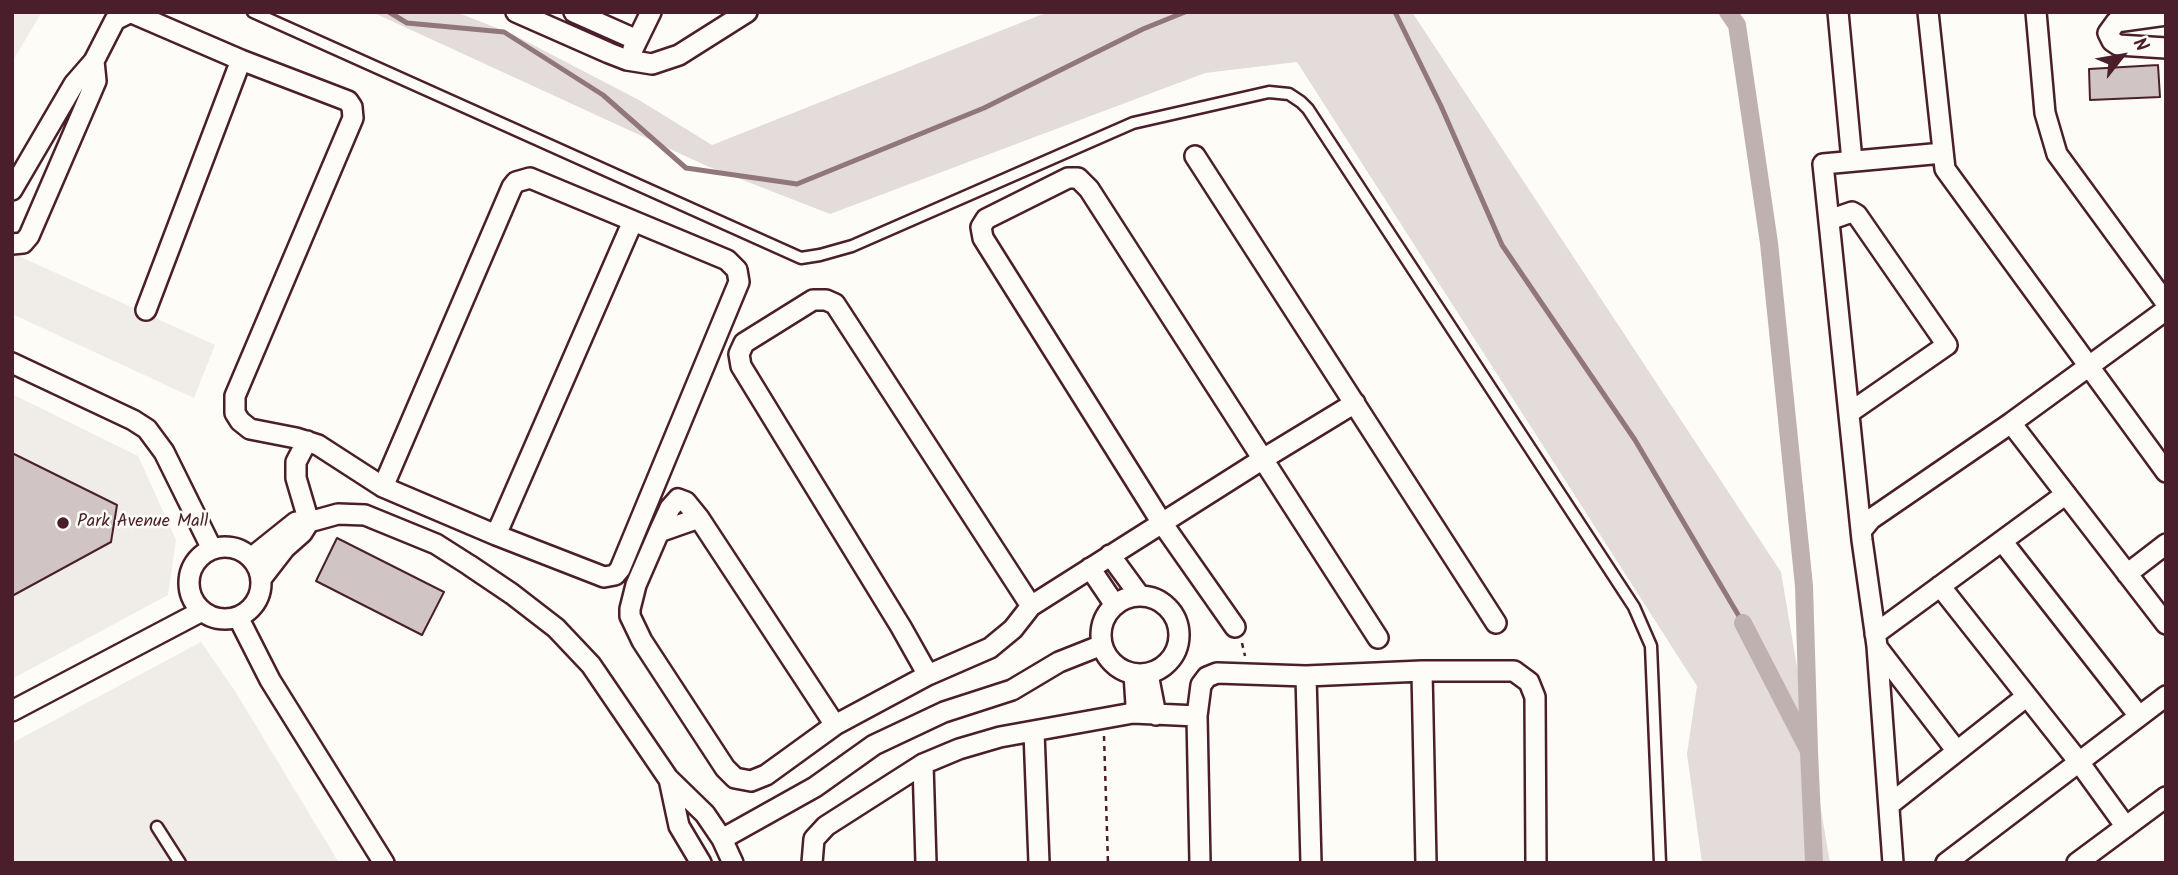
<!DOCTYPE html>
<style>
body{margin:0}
#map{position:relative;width:2178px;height:875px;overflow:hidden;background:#fdfcf7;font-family:Kalam,sans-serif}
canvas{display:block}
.frame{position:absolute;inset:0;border:14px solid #4a1f2b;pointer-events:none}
.north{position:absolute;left:2087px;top:21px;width:70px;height:70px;-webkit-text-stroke:5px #fdfcf7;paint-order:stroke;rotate:59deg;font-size:19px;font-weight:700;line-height:28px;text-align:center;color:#4a1f2b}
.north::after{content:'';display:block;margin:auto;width:24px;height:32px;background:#4a1f2b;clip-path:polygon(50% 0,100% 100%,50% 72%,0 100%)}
</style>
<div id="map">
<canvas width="2178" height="875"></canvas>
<div class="frame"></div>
<div class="north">N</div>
</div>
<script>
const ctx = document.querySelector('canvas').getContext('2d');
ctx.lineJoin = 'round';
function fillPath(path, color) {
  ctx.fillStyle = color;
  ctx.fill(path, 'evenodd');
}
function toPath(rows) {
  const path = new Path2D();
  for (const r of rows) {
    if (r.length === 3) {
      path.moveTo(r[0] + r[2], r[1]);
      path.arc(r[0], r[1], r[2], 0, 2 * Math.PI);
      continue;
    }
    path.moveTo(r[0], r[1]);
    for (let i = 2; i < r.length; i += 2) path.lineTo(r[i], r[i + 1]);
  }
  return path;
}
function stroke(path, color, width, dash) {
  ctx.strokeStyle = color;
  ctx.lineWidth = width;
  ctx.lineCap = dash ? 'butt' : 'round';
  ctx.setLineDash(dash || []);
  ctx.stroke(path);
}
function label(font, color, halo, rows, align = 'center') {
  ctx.font = font + ' Kalam,sans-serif';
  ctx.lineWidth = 5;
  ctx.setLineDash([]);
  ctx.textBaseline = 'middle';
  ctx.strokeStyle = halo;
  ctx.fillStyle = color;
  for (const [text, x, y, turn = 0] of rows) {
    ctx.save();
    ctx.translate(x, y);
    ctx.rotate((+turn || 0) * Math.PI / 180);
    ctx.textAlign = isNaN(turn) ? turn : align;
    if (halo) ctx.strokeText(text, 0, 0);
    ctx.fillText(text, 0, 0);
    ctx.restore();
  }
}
fillPath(toPath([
 [12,12,42,12,12,62],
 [12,253,215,345,194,398,12,314],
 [12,394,138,456,176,540,168,595,12,679],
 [201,642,235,691,339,863,12,863,12,743]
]), '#f0ece8');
fillPath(toPath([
 [372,12,456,12,512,34,639,100,712,145,1048,12,1412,12,1781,572,1830,863,1702,863,1687,754,1697,686,1297,62,1205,73,830,214,707,166]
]), '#e3dcda');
stroke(toPath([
 [389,12,407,23,504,32,603,95,686,168,797,184,984,108,1143,29,1185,12],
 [1395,12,1441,106,1502,245,1635,440,1743,623]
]), '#91777b', 5);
stroke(toPath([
 [1728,12,1737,25,1769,243,1804,586,1809,751],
 [1743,623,1809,751,1814,863]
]), '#c0b1b1', 18);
const building = toPath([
 [2158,65,2160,97,2090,100,2089,69,2158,65],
 [12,453,117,505,111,542,12,596,12,453],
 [337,538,444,592,422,635,316,581,337,538]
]);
fillPath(building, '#d0c5c4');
stroke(building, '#4a1f2b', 2);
const lane = toPath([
 [253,12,801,258,820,255,852,246,1133,123,1269,92,1289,94,1301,102,1308,109,1634,607,1651,646,1660,863],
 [157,827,180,863]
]);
const street = toPath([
 [516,12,609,53,627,60,652,64,679,55,747,12],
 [574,12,637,40],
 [1838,12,1852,161],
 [1928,12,1945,169,2166,472],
 [2036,12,2045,113,2057,154,2166,303],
 [2166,15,2116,22,2108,33,2112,41,2118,45,2166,48],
 [633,49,651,12],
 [1195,156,1496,623],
 [12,190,74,84,94,61,115,20,127,14,132,13,241,60,348,101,352,107,353,118,235,396,235,413,240,421,250,429,296,438,318,445,383,487,496,535,604,577,615,575,620,569,739,282,737,270,727,260,530,178,516,182,512,187,383,487],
 [1829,220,1852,212,1857,215,1947,345,1849,413],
 [12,244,23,243,29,236,90,95,96,81,94,61],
 [146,310,241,60],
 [12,363,133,420,147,429,164,452,212,549],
 [2011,423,2166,624],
 [307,441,296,462,296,478,309,522],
 [1862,530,1871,519,2011,423,2166,310],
 [659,532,670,508,678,499,686,502,699,518],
 [496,535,633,221],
 [2002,541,2139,716],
 [225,583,36],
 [1110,555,1140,596],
 [251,558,296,522,309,522,338,514,365,515,436,544,469,565,512,594,556,628,591,665,668,778,705,814,722,839,733,863],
 [1090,568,1115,605],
 [2127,574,2166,544],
 [261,579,285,548,302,533,309,522],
 [1940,586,2079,762,2126,827],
 [1140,635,39],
 [238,617,270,680,384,863],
 [1235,627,1162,523,983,238,981,227,986,219,1068,178,1078,178,1089,189,1378,638],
 [1875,634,2066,494],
 [1877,647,1956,750],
 [1422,671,1426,863],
 [1148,674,1156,715],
 [928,675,901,627,741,366,739,354,744,343,813,300,826,300,835,304,1031,606],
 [1306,676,1311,863],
 [12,711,202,611],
 [1133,713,1136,705,1134,674],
 [835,725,699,518,659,532,636,585,630,609,630,616,642,641,725,768,735,778,751,781,766,775,835,725,928,675,990,648,1013,629,1031,606,1263,459,1355,403],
 [1034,732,1039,863],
 [923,764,926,863],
 [669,779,679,826,701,863],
 [1889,805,2027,696],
 [722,839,815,787,874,745,944,712,1012,690,1059,662,1102,645],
 [812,863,814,839,826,826,923,764,959,749,1000,737,1133,713,1197,716],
 [1200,863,1197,716,1201,685,1207,677,1217,673,1306,676,1422,671,1514,671,1529,682,1535,697,1536,863],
 [1893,863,1877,646,1862,540,1823,164,1943,153],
 [1946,863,2166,696],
 [2077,863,2166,797]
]);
stroke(lane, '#4a1f2b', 15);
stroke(street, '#4a1f2b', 24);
stroke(toPath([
 [1242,643,1245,656],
 [1104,736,1108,863]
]), '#4a1f2b', 2.5, [5, 5]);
stroke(lane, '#fdfcf7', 10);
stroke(street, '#fdfcf7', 19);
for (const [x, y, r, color] of [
 [63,523,7,"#4a1f2b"]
]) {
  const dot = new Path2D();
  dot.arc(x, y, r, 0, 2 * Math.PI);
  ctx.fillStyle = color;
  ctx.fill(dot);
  stroke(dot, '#fdfcf7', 2.5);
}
label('18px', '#4a1f2b', '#fdfcf7', [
 ["Park Avenue Mall",77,523]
], 'left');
</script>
